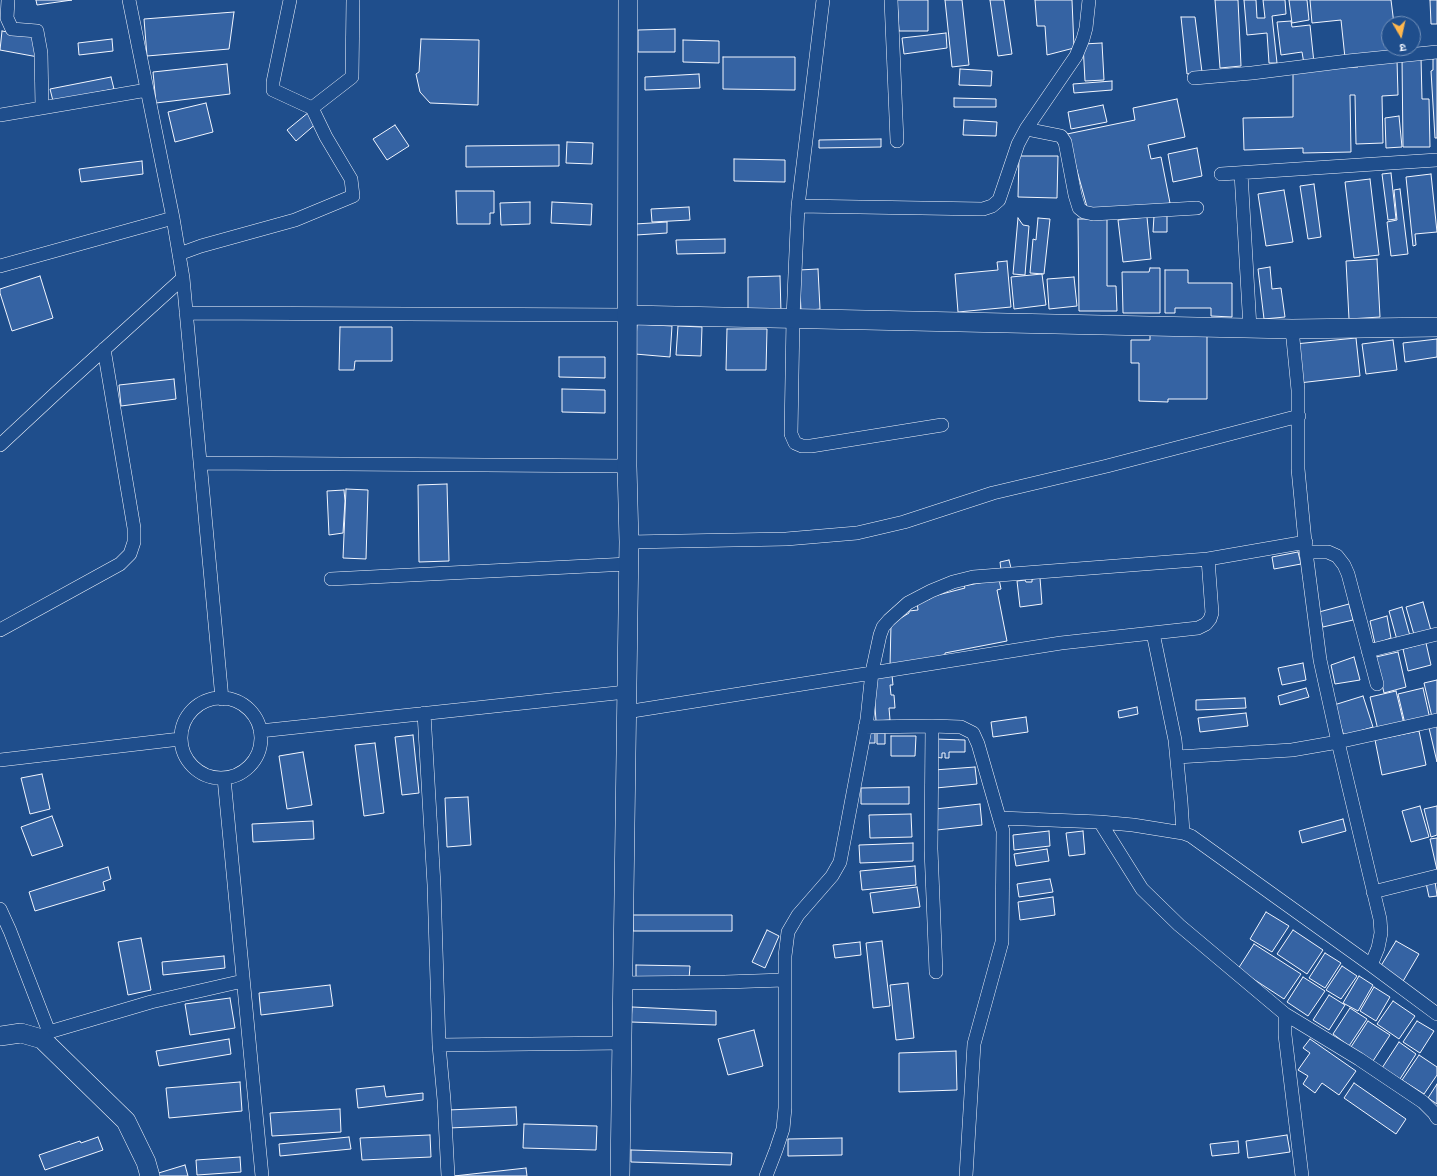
<!DOCTYPE html>
<meta charset="utf-8">
<style>
body{margin:0}
#map{position:relative;width:1437px;height:1176px;overflow:hidden;background:#1f4e8c;font-family:"Work Sans","Noto Sans Devanagari",sans-serif}
canvas{display:block}
.north{position:absolute;left:1381px;top:16px;width:40px;height:40px;box-sizing:border-box;background:#1f4e8c;border:1px solid #7391ba;border-radius:50%;rotate:171deg;font-size:11px;font-weight:700;line-height:16px;text-align:center;color:#f2f6ff}
.north::after{content:'';display:block;margin:auto;width:14px;height:18px;background:#ffb74d;clip-path:polygon(50% 0,100% 100%,50% 72%,0 100%)}
</style>
<div id="map">
<canvas width="1437" height="1176"></canvas>
<div class="north">उ</div>
</div>
<script>
const ctx = document.querySelector('canvas').getContext('2d');
ctx.lineJoin = 'round';
function fillPath(path, color) {
  ctx.fillStyle = color;
  ctx.fill(path, 'evenodd');
}
function toPath(rows) {
  const path = new Path2D();
  for (const r of rows) {
    if (r.length === 3) {
      path.moveTo(r[0] + r[2], r[1]);
      path.arc(r[0], r[1], r[2], 0, 2 * Math.PI);
      continue;
    }
    path.moveTo(r[0], r[1]);
    for (let i = 2; i < r.length; i += 2) path.lineTo(r[i], r[i + 1]);
  }
  return path;
}
function stroke(path, color, width, dash) {
  ctx.strokeStyle = color;
  ctx.lineWidth = width;
  ctx.lineCap = dash ? 'butt' : 'round';
  ctx.setLineDash(dash || []);
  ctx.stroke(path);
}
const building = toPath([
 [36,0,72,0,37,5,36,0],
 [897,0,928,0,928,31,899,31,897,0],
 [945,0,962,0,969,65,952,67,945,0],
 [990,0,1004,0,1012,54,998,56,990,0],
 [1035,0,1072,0,1074,48,1047,55,1045,26,1037,26,1035,0],
 [1215,0,1238,0,1241,66,1220,68,1215,0],
 [1244,0,1256,0,1257,18,1265,18,1263,0,1285,0,1286,14,1272,16,1277,63,1269,63,1267,33,1247,35,1244,0],
 [1289,0,1307,0,1309,20,1292,23,1289,0],
 [1310,0,1391,0,1394,24,1389,24,1389,48,1396,48,1397,53,1345,58,1341,20,1312,23,1310,0],
 [1430,0,1437,0,1437,24,1431,24,1430,0],
 [234,12,229,49,147,56,144,19,234,12],
 [1181,17,1195,17,1202,72,1187,74,1181,17],
 [1291,21,1292,27,1310,25,1314,63,1304,64,1302,52,1281,55,1277,22,1291,21],
 [675,29,675,52,638,52,638,30,675,29],
 [2,31,41,38,38,57,0,50,2,31],
 [946,33,947,48,904,54,902,38,946,33],
 [112,39,113,51,79,55,78,43,112,39],
 [421,39,479,40,478,105,430,103,420,92,416,74,419,72,421,39],
 [683,40,719,41,719,63,683,62,683,40],
 [1102,43,1104,80,1085,81,1083,44,1102,43],
 [723,57,795,57,795,90,723,89,723,57],
 [1421,57,1422,99,1429,99,1430,147,1403,147,1402,58,1421,57],
 [1433,57,1437,57,1437,138,1435,138,1431,71,1433,70,1433,57],
 [1397,60,1398,95,1382,96,1383,143,1356,144,1355,95,1350,95,1351,152,1303,153,1303,148,1244,150,1243,118,1293,117,1293,68,1358,67,1358,61,1397,60],
 [227,64,230,94,156,103,153,72,227,64],
 [960,69,992,71,991,86,959,85,960,69],
 [699,74,700,88,645,90,645,77,699,74],
 [111,77,114,89,53,101,50,89,111,77],
 [1112,81,1112,90,1074,93,1073,84,1112,81],
 [954,98,996,99,996,107,954,107,954,98],
 [1177,99,1185,137,1148,145,1151,159,1161,157,1170,203,1146,208,1094,210,1087,207,1067,134,1135,120,1133,108,1177,99],
 [206,103,213,132,175,142,168,112,206,103],
 [1103,105,1107,122,1071,129,1068,112,1103,105],
 [309,112,318,122,296,141,287,130,309,112],
 [1399,116,1402,147,1386,148,1385,118,1399,116],
 [964,120,997,122,996,136,963,135,964,120],
 [395,125,409,146,387,160,373,139,395,125],
 [881,139,881,147,819,148,819,140,881,139],
 [567,142,593,143,592,164,566,163,567,142],
 [559,145,559,166,466,167,466,146,559,145],
 [1197,148,1202,176,1173,182,1168,154,1197,148],
 [1019,156,1058,156,1057,198,1018,197,1019,156],
 [734,159,785,160,785,182,734,181,734,159],
 [142,161,143,174,81,182,79,169,142,161],
 [1391,173,1396,219,1388,220,1382,174,1391,173],
 [1431,174,1437,232,1415,234,1416,245,1413,246,1406,177,1431,174],
 [1370,179,1379,255,1354,258,1345,182,1370,179],
 [1314,184,1321,237,1308,239,1300,186,1314,184],
 [1400,189,1408,254,1391,256,1387,222,1397,220,1394,190,1400,189],
 [1284,190,1293,242,1266,246,1258,194,1284,190],
 [456,191,494,191,494,213,490,213,490,224,457,224,456,191],
 [530,202,530,224,501,225,500,203,530,202],
 [552,202,592,204,591,225,551,223,552,202],
 [689,207,690,220,652,222,651,209,689,207],
 [1154,216,1167,216,1167,232,1153,232,1154,216],
 [1147,217,1151,259,1123,262,1118,220,1147,217],
 [1018,218,1023,225,1029,226,1025,275,1013,274,1018,218],
 [1038,218,1050,219,1044,274,1030,273,1033,239,1036,240,1038,218],
 [1078,219,1107,219,1107,286,1116,286,1117,311,1079,311,1078,219],
 [667,222,667,233,636,235,635,224,667,222],
 [725,239,725,253,677,254,676,240,725,239],
 [1377,259,1380,317,1349,319,1346,261,1377,259],
 [1007,261,1011,307,958,312,955,274,998,270,997,262,1007,261],
 [1270,267,1272,289,1281,288,1285,317,1264,319,1258,269,1270,267],
 [1150,268,1160,268,1160,313,1123,313,1122,272,1149,272,1150,268],
 [818,269,820,309,801,311,799,270,818,269],
 [1165,270,1188,270,1188,283,1232,283,1232,317,1211,316,1211,308,1175,308,1175,313,1165,313,1165,270],
 [1042,274,1046,305,1014,309,1011,277,1042,274],
 [40,276,53,318,12,331,0,293,0,289,40,276],
 [780,276,781,313,748,313,748,277,780,276],
 [1074,277,1077,306,1049,309,1047,279,1074,277],
 [637,324,672,326,670,357,635,354,637,324],
 [678,326,702,327,701,356,676,355,678,326],
 [340,327,392,327,392,361,355,361,354,370,339,370,340,327],
 [727,329,767,329,766,370,726,370,727,329],
 [1150,330,1207,334,1207,399,1168,399,1168,402,1139,401,1139,363,1131,363,1131,340,1150,340,1150,330],
 [1356,338,1360,376,1299,383,1295,344,1356,338],
 [1437,339,1437,357,1405,362,1403,343,1437,339],
 [1393,340,1397,370,1366,374,1362,344,1393,340],
 [559,357,605,357,605,378,559,377,559,357],
 [174,379,176,399,121,406,119,385,174,379],
 [562,389,605,390,605,413,562,412,562,389],
 [447,484,449,561,419,562,418,485,447,484],
 [346,489,368,490,366,559,343,558,346,489],
 [344,490,345,501,343,533,329,535,327,491,344,490],
 [1298,552,1301,564,1274,569,1272,557,1298,552],
 [1009,560,1011,568,1001,570,1000,562,1009,560],
 [1040,578,1042,604,1020,607,1017,581,1025,580,1026,582,1032,582,1032,579,1040,578],
 [999,579,1001,589,997,590,1007,641,945,653,945,655,890,666,891,624,909,613,909,611,918,610,917,602,930,599,930,597,965,588,964,586,999,579],
 [1423,602,1432,634,1415,638,1406,607,1423,602],
 [1349,604,1353,620,1323,627,1319,612,1349,604],
 [1402,607,1410,636,1397,640,1389,611,1402,607],
 [1387,616,1391,638,1375,644,1370,621,1387,616],
 [1426,643,1431,665,1408,671,1403,649,1426,643],
 [1398,652,1406,687,1384,693,1376,657,1398,652],
 [1354,657,1360,680,1335,684,1331,665,1354,657],
 [1303,663,1306,680,1282,685,1278,668,1303,663],
 [892,675,893,685,890,685,891,695,894,695,895,708,889,708,890,720,876,721,873,677,892,675],
 [1437,680,1437,715,1432,717,1424,683,1437,680],
 [1306,688,1309,697,1280,705,1278,696,1306,688],
 [1423,688,1430,719,1405,724,1398,694,1423,688],
 [1396,691,1404,724,1378,730,1370,697,1396,691],
 [1363,696,1373,727,1344,736,1334,705,1363,696],
 [1245,698,1246,708,1196,710,1196,700,1245,698],
 [1137,707,1138,714,1119,718,1118,711,1137,707],
 [1246,713,1248,726,1200,732,1198,718,1246,713],
 [1026,717,1028,732,993,737,991,722,1026,717],
 [1437,726,1437,762,1429,728,1437,726],
 [1419,731,1426,765,1382,775,1375,740,1419,731],
 [866,733,875,733,875,743,866,743,866,733],
 [877,733,885,733,885,744,877,744,877,733],
 [413,735,419,793,402,795,395,737,413,735],
 [891,736,916,736,915,756,891,756,891,736],
 [935,739,965,740,965,752,949,752,949,758,945,758,945,753,942,753,942,758,935,757,935,739],
 [375,743,384,813,364,816,355,745,375,743],
 [303,752,312,805,287,809,279,756,303,752],
 [975,767,977,784,936,788,934,770,975,767],
 [42,774,50,809,30,814,21,778,42,774],
 [909,787,909,804,861,804,861,788,909,787],
 [468,797,471,845,447,847,445,798,468,797],
 [980,804,982,825,937,830,935,809,980,804],
 [1420,806,1429,837,1411,842,1402,811,1420,806],
 [1437,806,1437,835,1431,837,1424,809,1437,806],
 [911,814,912,837,870,838,869,815,911,814],
 [52,816,63,846,32,856,21,827,52,816],
 [1343,819,1346,831,1302,843,1299,831,1343,819],
 [313,821,314,839,253,842,252,824,313,821],
 [1049,831,1050,846,1014,850,1013,835,1049,831],
 [1083,831,1085,854,1069,856,1066,833,1083,831],
 [1437,838,1437,870,1430,839,1437,838],
 [913,843,913,861,860,863,859,845,913,843],
 [1047,849,1049,861,1016,866,1014,854,1047,849],
 [915,866,916,885,862,890,860,871,915,866],
 [108,867,111,879,103,882,105,890,35,911,29,892,108,867],
 [1050,879,1053,892,1019,897,1017,884,1050,879],
 [1435,881,1437,896,1429,897,1426,883,1435,881],
 [917,887,920,907,873,913,870,893,917,887],
 [1053,897,1055,915,1020,920,1018,902,1053,897],
 [1266,912,1289,926,1272,952,1250,939,1266,912],
 [633,915,732,915,732,931,633,931,633,915],
 [767,930,779,936,765,968,752,962,767,930],
 [1293,930,1323,950,1307,974,1277,954,1293,930],
 [141,938,151,990,128,995,118,942,141,938],
 [882,941,890,1006,873,1008,866,943,882,941],
 [1396,941,1419,954,1402,983,1379,969,1396,941],
 [860,942,861,955,835,958,833,945,860,942],
 [1254,944,1301,974,1284,999,1238,969,1254,944],
 [1325,953,1341,963,1325,988,1309,978,1325,953],
 [224,956,225,968,163,975,162,962,224,956],
 [636,965,690,966,689,979,636,979,636,965],
 [1342,966,1357,976,1341,999,1326,990,1342,966],
 [1359,976,1373,985,1358,1011,1343,1003,1359,976],
 [1303,977,1325,991,1308,1016,1287,1002,1303,977],
 [908,983,914,1038,896,1040,890,985,908,983],
 [330,985,333,1006,261,1015,259,993,330,985],
 [1374,987,1390,997,1376,1021,1360,1011,1374,987],
 [1329,995,1345,1005,1329,1030,1313,1020,1329,995],
 [230,998,235,1028,190,1035,185,1004,230,998],
 [1393,1001,1415,1016,1399,1039,1377,1024,1393,1001],
 [632,1007,716,1011,716,1025,631,1022,632,1007],
 [1350,1008,1367,1019,1349,1046,1333,1034,1350,1008],
 [1368,1021,1390,1035,1373,1061,1351,1047,1368,1021],
 [1417,1021,1434,1031,1420,1053,1403,1042,1417,1021],
 [754,1030,763,1066,728,1075,718,1039,754,1030],
 [229,1039,231,1054,159,1066,156,1051,229,1039],
 [1310,1039,1356,1071,1339,1095,1322,1083,1315,1093,1303,1084,1308,1076,1298,1070,1310,1053,1303,1048,1310,1039],
 [1399,1042,1416,1054,1400,1079,1382,1068,1399,1042],
 [956,1051,957,1090,899,1092,899,1053,956,1051],
 [1419,1055,1437,1067,1437,1075,1424,1094,1402,1080,1419,1055],
 [240,1082,242,1111,169,1118,166,1088,240,1082],
 [1354,1083,1406,1119,1396,1134,1344,1098,1354,1083],
 [1437,1084,1437,1104,1428,1098,1437,1084],
 [384,1086,386,1097,423,1093,423,1100,358,1108,356,1089,384,1086],
 [516,1107,517,1125,449,1128,448,1110,516,1107],
 [340,1109,341,1132,272,1136,270,1113,340,1109],
 [524,1124,597,1126,596,1150,523,1148,524,1124],
 [430,1135,431,1157,362,1160,360,1138,430,1135],
 [1287,1135,1290,1152,1248,1158,1246,1141,1287,1135],
 [98,1137,103,1150,45,1170,39,1155,80,1141,81,1143,98,1137],
 [349,1137,351,1149,280,1156,279,1144,349,1137],
 [842,1138,842,1155,788,1156,788,1139,842,1138],
 [1238,1141,1239,1153,1212,1156,1210,1144,1238,1141],
 [631,1150,732,1153,731,1165,631,1162,631,1150],
 [240,1157,241,1172,197,1175,196,1160,240,1157],
 [185,1165,188,1176,152,1176,152,1175,185,1165],
 [526,1168,527,1176,454,1176,526,1168]
]);
fillPath(building, '#3563a3');
stroke(building, '#f2f6ff', 1);
const street = toPath([
 [8,0,7,18,12,29,37,31,41,53,42,107],
 [129,0,173,218,183,278,222,699],
 [823,0,798,206,793,318,791,434,795,443,802,446,811,446,942,425],
 [891,0,897,141],
 [1194,78,1252,73,1348,61,1437,52],
 [312,108,352,77,353,0],
 [0,115,147,90],
 [1026,129,1061,136,1065,142,1075,195,1079,208,1084,212,1093,214,1197,208],
 [1241,173,1250,328],
 [1221,174,1437,160],
 [798,206,983,209,992,206,999,200,1018,144,1026,129,1076,56,1083,39,1086,28,1089,0],
 [179,254,201,246,295,220,353,196,351,179,326,137,312,108,273,90,273,82,290,0],
 [0,266,173,218],
 [186,313,628,315],
 [1292,329,1298,390,1298,469,1306,552,1320,660,1338,742,1380,919,1381,933,1378,948,1371,965],
 [0,445,56,393,183,278],
 [201,463,627,466],
 [629,542,786,539,857,533,904,522,993,493,1107,466,1299,416],
 [1306,552,1328,552,1337,556,1344,565,1348,574,1377,684],
 [331,579,628,564],
 [0,630,120,564,130,554,134,542,134,528,104,349],
 [1153,633,1175,740,1181,802,1183,833],
 [1368,651,1437,634],
 [221,738,40],
 [626,712,1061,643,1198,628,1206,624,1210,619,1212,613,1208,559],
 [424,713,434,885,439,1045,444,1100,448,1176],
 [932,726,931,849,936,972],
 [865,727,932,726,961,727,973,733,978,744,1003,831,1002,942,974,1044,966,1176],
 [260,731,626,692],
 [1177,757,1292,750,1338,742,1437,720],
 [0,760,180,739],
 [224,778,262,1176],
 [1000,818,1100,822,1133,825,1183,833,1191,836,1371,965,1437,1014],
 [1100,822,1142,889,1179,925,1285,1014,1359,1059,1423,1102,1434,1113,1437,1118],
 [1373,892,1437,876],
 [0,909,10,931,49,1032],
 [622,983,725,982,784,980],
 [1285,1014,1285,1035,1302,1176],
 [42,1039,49,1032,151,1002,243,981],
 [439,1045,622,1043],
 [766,1176,776,1150,783,1129,785,1108,785,956,788,932,798,915,832,876,840,862,867,719,872,672,880,635,883,627,889,620,908,603,931,591,953,582,973,577,1208,559,1306,542]
]);
const secondary = toPath([
 [628,315,1292,329,1437,327],
 [0,1036,21,1033,42,1039,126,1121,146,1162,150,1176],
 [620,1176,629,542,627,466,628,0]
]);
stroke(street, '#f2f6ff', 14);
stroke(secondary, '#f2f6ff', 20);
stroke(street, '#1f4e8c', 13);
stroke(secondary, '#1f4e8c', 19);
</script>
